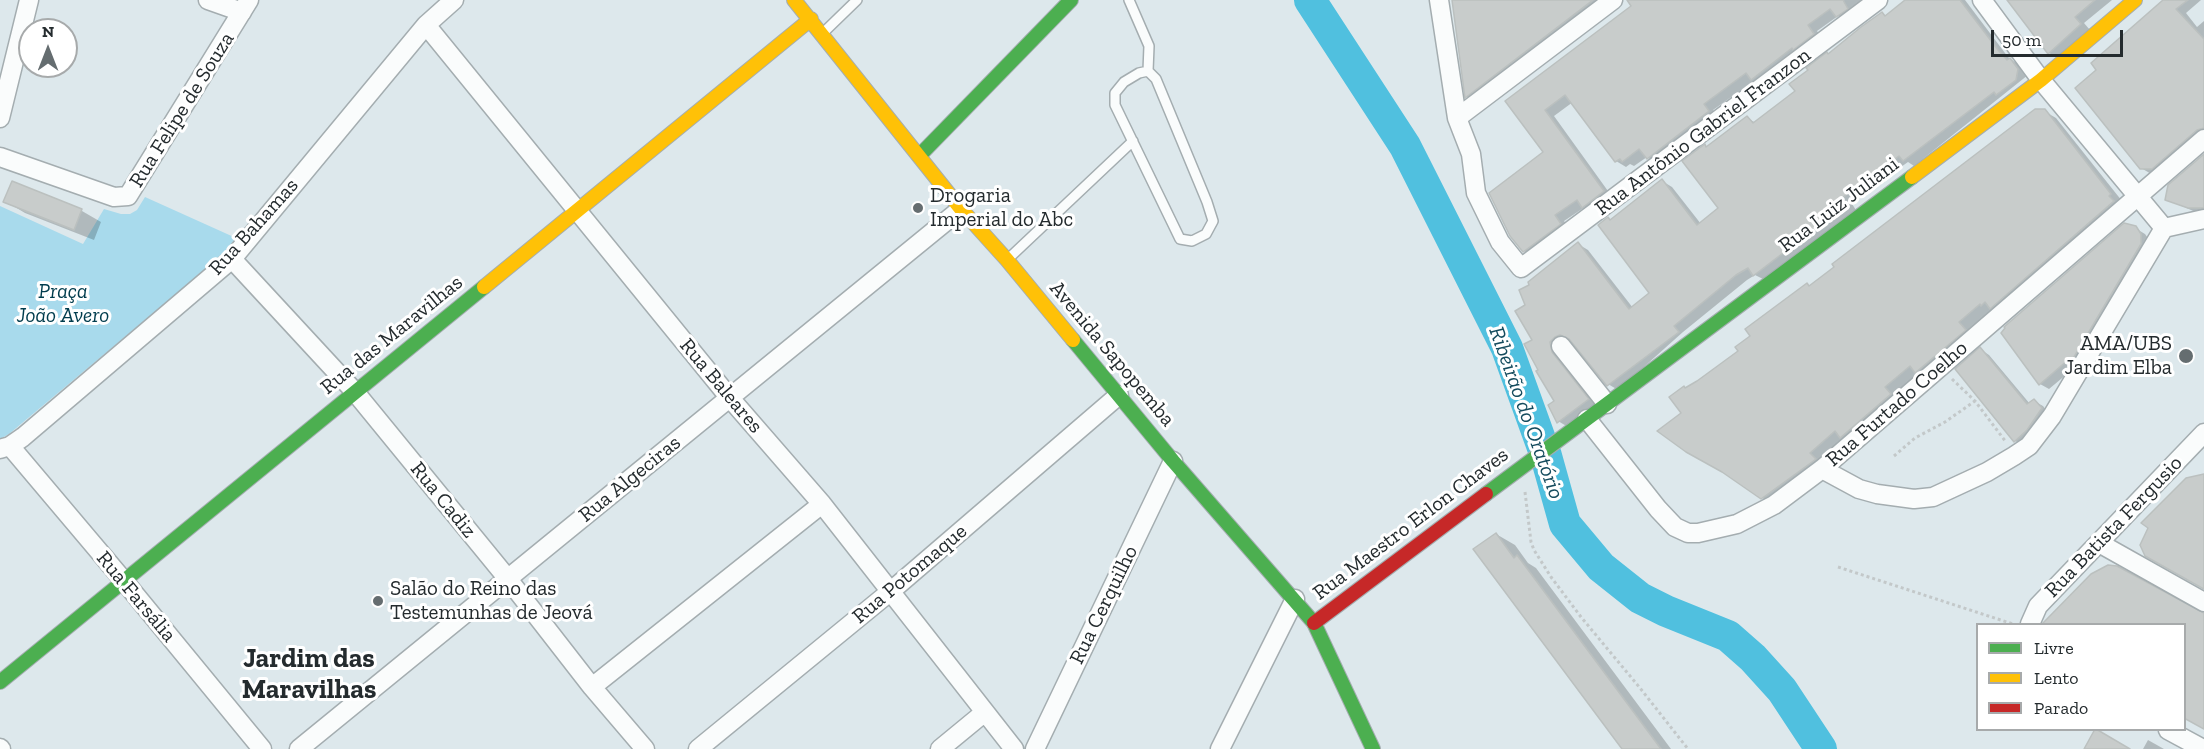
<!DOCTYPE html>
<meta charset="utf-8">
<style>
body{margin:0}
#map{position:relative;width:2204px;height:749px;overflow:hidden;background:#dde8ec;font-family:"Zilla Slab",serif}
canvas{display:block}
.legend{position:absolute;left:1976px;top:623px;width:210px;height:108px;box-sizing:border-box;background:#fff;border:2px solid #a7aaab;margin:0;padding:8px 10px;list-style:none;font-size:18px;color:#242b2e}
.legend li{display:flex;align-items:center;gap:12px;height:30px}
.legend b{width:30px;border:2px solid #a7aaab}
.north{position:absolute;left:18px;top:18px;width:60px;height:60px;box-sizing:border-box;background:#fff;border:2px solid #a7aaab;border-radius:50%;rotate:0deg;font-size:16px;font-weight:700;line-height:24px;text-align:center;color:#242b2e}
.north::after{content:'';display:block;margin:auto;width:21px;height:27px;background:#656d70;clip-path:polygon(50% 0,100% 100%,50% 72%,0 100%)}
.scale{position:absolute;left:1991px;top:30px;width:132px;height:27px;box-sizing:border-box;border:3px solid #242b2e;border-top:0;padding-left:8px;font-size:18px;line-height:21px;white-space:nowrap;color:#242b2e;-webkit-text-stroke:4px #fff;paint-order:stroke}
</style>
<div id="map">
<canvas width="2204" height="749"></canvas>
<ul class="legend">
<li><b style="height:8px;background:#4caf50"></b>Livre</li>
<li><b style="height:8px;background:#ffc107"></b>Lento</li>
<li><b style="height:8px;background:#c62828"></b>Parado</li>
</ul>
<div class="north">N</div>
<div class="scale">50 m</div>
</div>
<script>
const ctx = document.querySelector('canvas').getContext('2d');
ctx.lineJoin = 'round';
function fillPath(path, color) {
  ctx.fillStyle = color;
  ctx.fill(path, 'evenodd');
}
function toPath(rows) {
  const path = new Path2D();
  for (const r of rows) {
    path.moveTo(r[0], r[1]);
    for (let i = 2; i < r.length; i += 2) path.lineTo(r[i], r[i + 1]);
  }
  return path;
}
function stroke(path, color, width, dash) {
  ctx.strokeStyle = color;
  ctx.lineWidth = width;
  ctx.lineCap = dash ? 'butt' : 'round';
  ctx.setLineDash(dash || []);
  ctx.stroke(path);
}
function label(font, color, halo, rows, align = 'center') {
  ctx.font = font + ' "Zilla Slab",serif';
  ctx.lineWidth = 6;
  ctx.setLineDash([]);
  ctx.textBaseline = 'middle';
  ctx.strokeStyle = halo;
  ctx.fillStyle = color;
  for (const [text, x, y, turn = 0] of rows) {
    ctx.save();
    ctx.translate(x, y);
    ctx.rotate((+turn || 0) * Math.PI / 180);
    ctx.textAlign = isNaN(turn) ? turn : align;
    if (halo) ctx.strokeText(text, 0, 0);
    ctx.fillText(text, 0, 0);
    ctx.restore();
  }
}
fillPath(toPath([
 [145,197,236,238,219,258,9,434,0,439,0,206,83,244,104,209,121,214,130,214,137,210]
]), '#a8daec');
fillPath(toPath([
 [1453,0,1612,0,1477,102,1467,97],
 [1640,0,1873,0,1846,21,1838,16,1817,31,1823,40,1762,84,1755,80,1713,110,1719,117,1658,164,1647,157,1634,166,1630,164,1626,167,1616,161,1573,102,1554,116,1613,198,1594,212,1585,207,1564,221,1571,230,1534,257,1524,251,1545,153,1507,101],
 [1907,0,1965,0,2008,57,2020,66,2028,75,1914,166,1908,162,1874,186,1852,204,1856,210,1765,280,1755,275,1747,280,1683,332,1618,390,1608,384,1571,340,1565,342,1598,405,1568,427,1558,421,1556,401,1540,370,1527,305,1531,285,1578,244,1588,250,1633,308,1651,294,1608,219,1612,221,1662,181,1672,187,1701,224,1721,209,1705,146,1707,148,1747,118,1756,123,1797,92,1810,70,1809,68,1882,14,1886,16],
 [2009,0,2112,0,2084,23,2090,30,2059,59,2049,53],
 [2166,0,2201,0,2186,13,2197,27,2204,21,2204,139,2153,175,2141,168,2098,70],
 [2044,111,2056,118,2122,201,1993,311,1991,310,1969,329,1976,337,1774,504,1762,498,1683,413,1686,389,1740,351,1807,285,1810,287],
 [2204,156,2204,214,2200,214,2166,199],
 [13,183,82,211,101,222,94,240,25,213,5,201],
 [2135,228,2145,234,2150,241,2079,364,2049,389,2040,384],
 [1980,349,1989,355,2030,404,2034,401,2043,406,2050,415,2025,446,2015,441,1957,370],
 [1496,534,1515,545,1528,563,1536,568,1671,749,1624,749],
 [2204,615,2204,728,2184,624,2050,624,2052,616],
 [2148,740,2164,749,2143,749]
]), '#0003');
stroke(toPath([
 [1310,0,1405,146,1507,348,1546,456,1565,524,1601,567,1640,598,1666,611,1728,636,1753,658,1782,690,1821,749]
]), '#50c0df', 32);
const building = toPath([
 [1452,0,1593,0,1465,98,1452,0],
 [1627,0,1843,0,1848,9,1836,17,1830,9,1808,25,1814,34,1793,50,1792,48,1751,80,1746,73,1704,104,1709,111,1647,159,1639,149,1622,162,1620,159,1615,162,1565,95,1545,110,1604,191,1582,208,1577,200,1555,215,1561,224,1523,252,1510,236,1489,193,1543,152,1505,101,1631,6,1627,0],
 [1905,0,1960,0,1998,50,2007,60,2010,58,2018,69,2016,80,1996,95,1994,92,1903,161,1899,156,1864,181,1842,198,1847,204,1753,276,1748,268,1736,275,1674,326,1679,332,1607,386,1569,339,1560,335,1555,337,1550,342,1552,352,1589,399,1557,423,1548,405,1554,401,1536,371,1538,370,1524,344,1532,340,1515,311,1525,305,1519,290,1529,285,1528,282,1578,242,1629,309,1649,293,1598,225,1608,217,1610,220,1662,179,1697,225,1718,208,1682,161,1705,144,1706,147,1747,116,1753,123,1795,91,1789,84,1808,70,1806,68,1827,52,1828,54,1861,27,1882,12,1885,16,1905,0],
 [2007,0,2095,0,2075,17,2081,24,2048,54,2007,0],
 [2163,0,2188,0,2176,9,2204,39,2204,128,2197,130,2152,169,2140,169,2075,88,2096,70,2091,63,2163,0],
 [2035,109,2045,109,2111,194,2109,196,2114,201,1990,309,1985,302,1981,306,1980,304,1959,322,1966,330,1915,373,1910,366,1885,387,1891,394,1840,438,1835,431,1810,453,1816,459,1812,462,1761,499,1722,472,1686,452,1657,431,1681,413,1669,397,1684,386,1685,388,1697,381,1738,351,1735,347,1750,336,1745,329,1807,283,1809,286,1834,267,1832,264,2035,109],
 [2204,154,2204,208,2188,208,2165,200,2168,185,2204,154],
 [12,181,82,209,74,230,3,202,12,181],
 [2124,223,2136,226,2141,234,2141,244,2071,362,2069,359,2039,385,2001,333,2005,328,2004,327,2124,223],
 [1980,347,2027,404,2034,399,2042,408,2027,430,2014,442,1955,369,1980,347],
 [2204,474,2204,589,2145,556,2140,545,2148,528,2141,523,2186,478,2204,474],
 [1496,533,1514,558,1517,555,1661,749,1622,749,1473,549,1496,533],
 [2108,565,2117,566,2204,613,2204,729,2184,718,2184,624,2042,624,2091,574,2108,565],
 [2095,729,2096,729,2130,749,2084,749,2095,729]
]);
fillPath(building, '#c8cccb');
stroke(building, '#bbc0bf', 1.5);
const lane = toPath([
 [1129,0,1149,46,1148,71],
 [824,32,857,0],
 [1148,71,1156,79,1207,202,1213,221,1206,234,1192,241,1180,239,1115,105,1115,93,1124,82,1139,73,1148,71],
 [1008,259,1133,141]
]);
const street = toPath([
 [208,0,242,12],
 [1439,0,1457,118,1471,154,1476,193,1500,242,1521,268,1878,0],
 [1982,0,2041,80,2164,228],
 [426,25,729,397,822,504,1014,749],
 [0,118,29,0],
 [1457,118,1613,0],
 [0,157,114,197,128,196,249,0],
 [2164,228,2204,219],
 [232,259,355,392,508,579,592,687,645,749],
 [1561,346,1607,404],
 [1587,419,1658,509,1675,527,1688,533,1698,533,1737,524,1774,505,1822,469,2204,139],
 [10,446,124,581,262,749],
 [0,449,10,446,23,437,232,259,426,25,454,0],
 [1822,469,1859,489,1877,494,1914,499,1933,497,1987,472,2014,456,2029,446,2052,416,2164,228],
 [2099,543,2204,602],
 [2030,624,2038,606,2204,433],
 [592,687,822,504],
 [2168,730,2203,749],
 [0,748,1,749],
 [299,749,961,209],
 [698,749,891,591,1119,395],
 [940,749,985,712],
 [1035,749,1173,461],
 [1220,749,1295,599]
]);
const fast = toPath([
 [919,156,1071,0],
 [1073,340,1173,461,1314,623,1373,749],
 [1486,494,1912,177],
 [0,682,484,287]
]);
const slow = toPath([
 [794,0,961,209,1007,260,1073,340],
 [1912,177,2041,80,2135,0],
 [484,287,811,19]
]);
const jam = toPath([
 [1314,623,1486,494]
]);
stroke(lane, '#a4adb0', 12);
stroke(street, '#a4adb0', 21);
stroke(fast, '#a4adb0', 16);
stroke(slow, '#a4adb0', 16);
stroke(jam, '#a4adb0', 16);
stroke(toPath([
 [1952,379,1975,401,2006,442],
 [1894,456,1915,438,1945,422,1975,401],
 [1525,492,1531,542,1534,550,1551,577,1581,617,1640,688,1688,749],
 [1838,567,2013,624]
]), '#c3c8c9', 3, [3, 3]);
stroke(lane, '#fafcfc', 9);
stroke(street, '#fafcfc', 18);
stroke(fast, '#4caf50', 14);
stroke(slow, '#ffc107', 14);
stroke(jam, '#c62828', 14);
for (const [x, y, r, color] of [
 [918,208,6,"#656d70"],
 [2186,356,8,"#656d70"],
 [378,601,6,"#656d70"]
]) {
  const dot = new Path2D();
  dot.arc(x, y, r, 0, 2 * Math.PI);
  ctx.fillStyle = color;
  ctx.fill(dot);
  stroke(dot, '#fff', 2);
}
label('21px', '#242b2e', '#fff', [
 ["Rua Felipe de Souza",182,110,-58],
 ["Rua Antônio Gabriel Franzon",1703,132,-37],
 ["Rua Luiz Juliani",1839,205,-37],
 ["Rua Bahamas",254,227,-48],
 ["Rua das Maravilhas",392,335,-39],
 ["Avenida Sapopemba",1112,354,50],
 ["Rua Baleares",721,386,50],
 ["Rua Furtado Coelho",1897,404,-41],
 ["Rua Algeciras",630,479,-39],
 ["Rua Cadiz",443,500,51],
 ["Rua Maestro Erlon Chaves",1411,524,-37],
 ["Rua Batista Fergusio",2114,527,-46],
 ["Rua Potomaque",910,574,-40],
 ["Rua Farsália",136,597,50],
 ["Rua Cerquilho",1104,605,-64]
]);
label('21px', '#242b2e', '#fff', [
 ["Drogaria",930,196],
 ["Imperial do Abc",930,220],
 ["AMA/UBS",2172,344,"right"],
 ["Jardim Elba",2172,368,"right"],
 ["Salão do Reino das",390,589],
 ["Testemunhas de Jeová",390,613]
], 'left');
label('italic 21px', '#003c4d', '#fff', [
 ["Praça",63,292],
 ["João Avero",63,316]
]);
label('italic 22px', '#154c5e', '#fff', [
 ["Ribeirão do Oratório",1526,413,70]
]);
label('bold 27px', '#242b2e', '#fff', [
 ["Jardim das",309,659],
 ["Maravilhas",309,690]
]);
</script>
